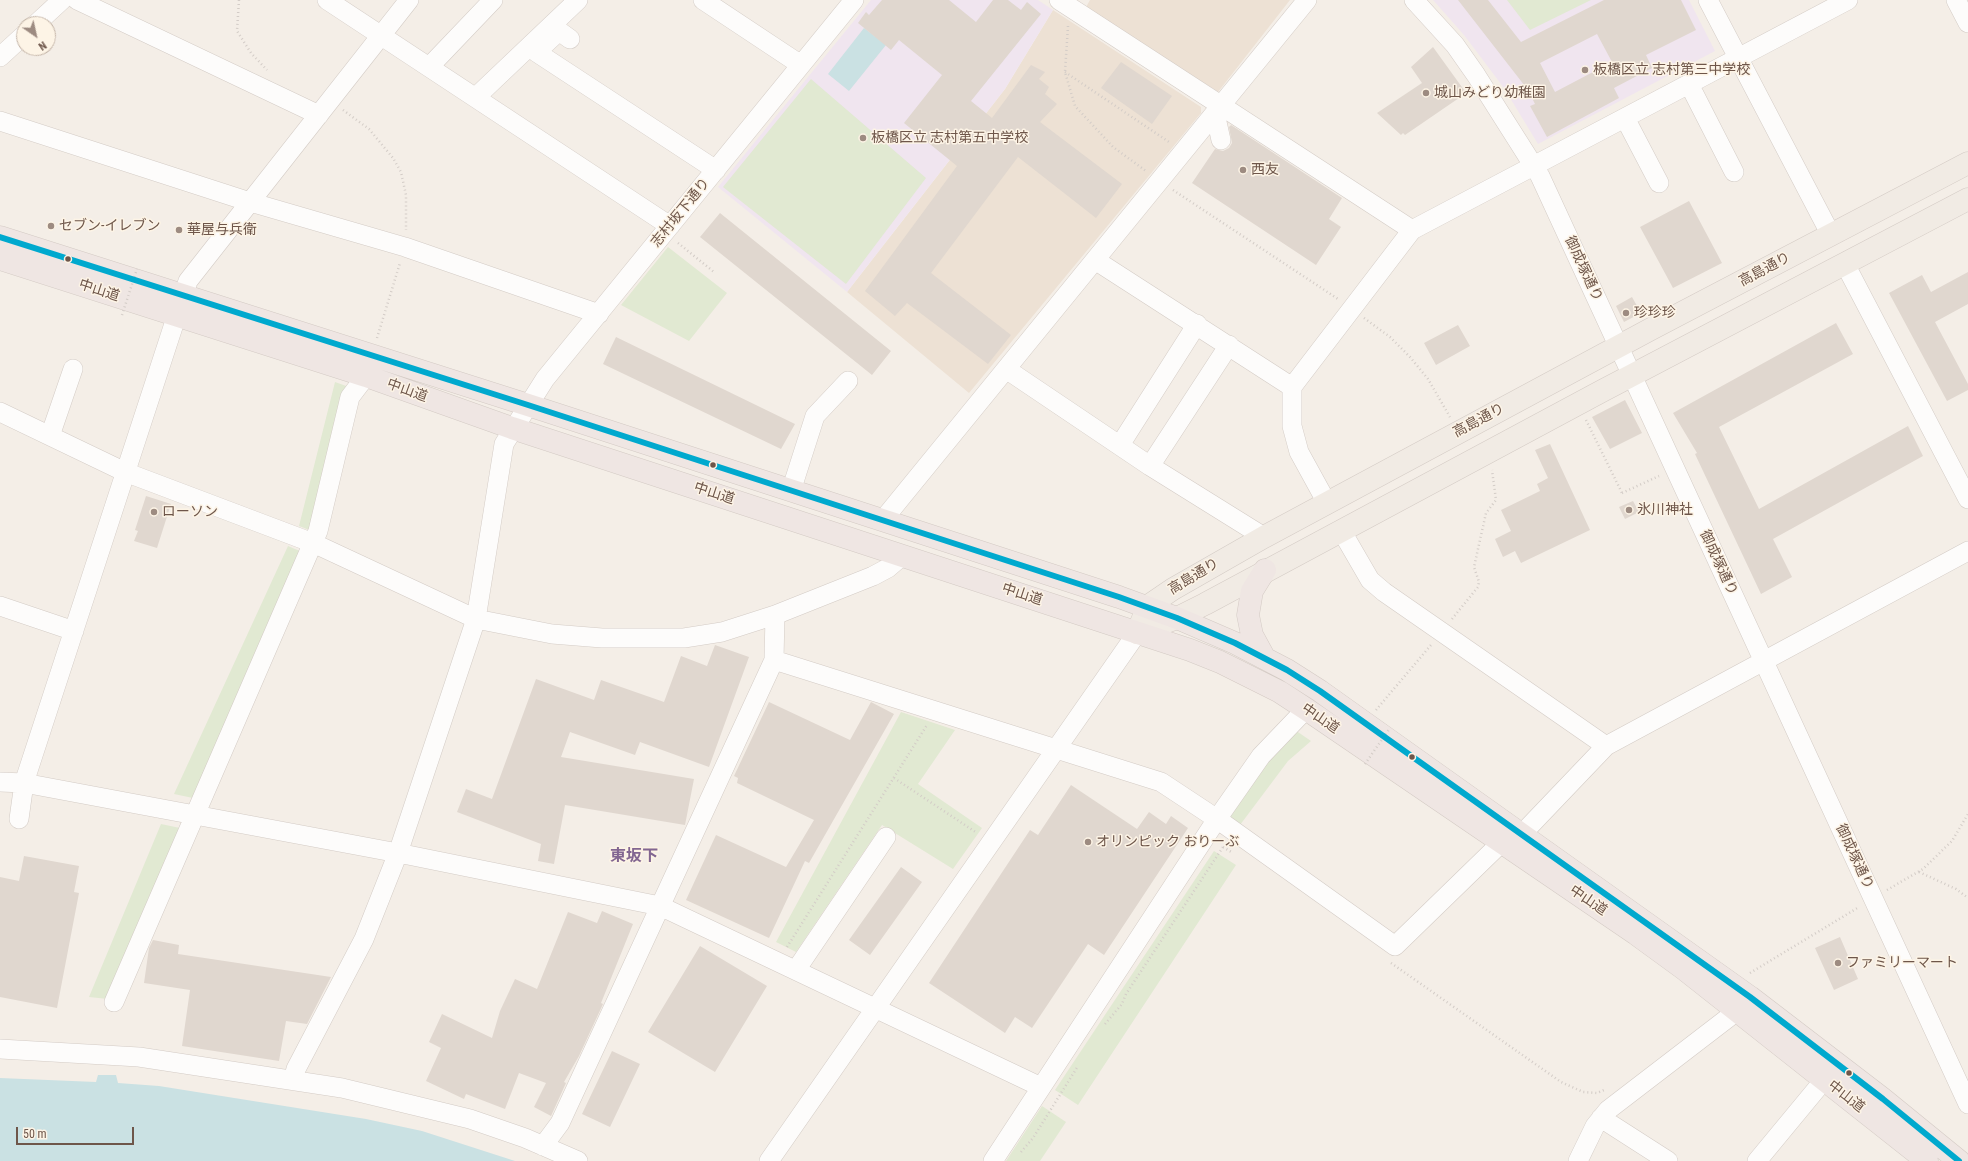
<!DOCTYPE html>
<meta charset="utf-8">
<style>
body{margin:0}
#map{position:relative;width:1968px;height:1161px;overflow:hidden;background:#f4eee7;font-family:"Roboto Condensed",sans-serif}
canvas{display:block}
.north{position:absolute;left:16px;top:16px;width:40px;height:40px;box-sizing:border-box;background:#fdf4e6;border:1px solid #c4b5a8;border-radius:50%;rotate:146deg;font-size:11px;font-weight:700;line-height:16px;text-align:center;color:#6e564a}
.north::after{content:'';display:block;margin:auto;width:14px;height:18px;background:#9d8b81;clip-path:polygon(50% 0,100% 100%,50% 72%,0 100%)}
.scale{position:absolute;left:16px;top:1127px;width:118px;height:18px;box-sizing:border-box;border:2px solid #6e564a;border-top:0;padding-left:5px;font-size:12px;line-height:14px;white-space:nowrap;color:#6e564a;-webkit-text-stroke:3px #fdf4e6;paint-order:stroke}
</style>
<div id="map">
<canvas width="1968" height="1161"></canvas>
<div class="north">N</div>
<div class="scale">50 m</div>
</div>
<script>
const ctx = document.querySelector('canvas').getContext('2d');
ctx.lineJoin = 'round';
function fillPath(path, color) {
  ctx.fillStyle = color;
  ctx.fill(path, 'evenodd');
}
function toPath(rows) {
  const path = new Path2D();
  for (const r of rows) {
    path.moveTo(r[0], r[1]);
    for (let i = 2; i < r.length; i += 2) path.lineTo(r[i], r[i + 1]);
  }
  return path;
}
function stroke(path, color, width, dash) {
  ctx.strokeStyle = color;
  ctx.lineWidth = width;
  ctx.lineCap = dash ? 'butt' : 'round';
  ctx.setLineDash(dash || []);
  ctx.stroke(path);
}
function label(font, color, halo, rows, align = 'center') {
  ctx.font = font + ' "Roboto Condensed","Noto Sans JP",sans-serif';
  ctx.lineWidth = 3;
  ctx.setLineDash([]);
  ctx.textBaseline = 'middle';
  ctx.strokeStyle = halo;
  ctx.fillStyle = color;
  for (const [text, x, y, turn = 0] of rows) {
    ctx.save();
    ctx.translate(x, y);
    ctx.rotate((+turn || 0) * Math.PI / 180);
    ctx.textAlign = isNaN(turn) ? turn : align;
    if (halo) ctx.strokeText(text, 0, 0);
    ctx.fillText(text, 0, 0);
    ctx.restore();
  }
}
fillPath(toPath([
 [1090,0,1290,0,1218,92,1085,9],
 [1053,10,1201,107,1201,113,969,393,847,292,1005,89]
]), '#ede1d4');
fillPath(toPath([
 [871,0,1038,0,1053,10,1005,89,847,292,718,187],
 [1433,0,1689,0,1715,51,1538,144,1504,88,1464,35]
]), '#f0e5ef');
fillPath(toPath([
 [1507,0,1591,0,1530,30],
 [811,79,926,178,846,284,723,187],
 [668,247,727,293,689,341,621,305],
 [335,382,349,387,312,531,299,526],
 [288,546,302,552,193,798,174,794],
 [901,712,955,730,918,784,982,828,953,869,882,825,796,952,776,942],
 [1295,730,1311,741,1288,761,1240,825,1225,816,1265,758],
 [161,824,180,828,108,999,89,997],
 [1214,851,1236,865,1078,1105,1055,1090],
 [1042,1106,1066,1122,1040,1161,1006,1161]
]), '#e1e9d2');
fillPath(toPath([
 [864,28,886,45,849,91,828,74],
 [98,1075,116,1075,118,1083,159,1086,366,1119,422,1131,515,1161,0,1161,0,1078,96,1082]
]), '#cae1e3');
fillPath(toPath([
 [882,0,949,0,976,22,993,0,1008,0,1021,10,1027,2,1041,14,971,101,992,118,1031,65,1045,72,1039,79,1049,87,1045,94,1057,104,1040,122,1122,184,1096,218,1018,157,931,273,1011,335,988,364,907,303,895,316,865,291,957,166,904,123,942,75,899,40,891,50,858,23,866,12,869,15],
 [1458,0,1488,0,1521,42,1604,0,1681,0,1696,30,1646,55,1652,68,1614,88,1619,98,1547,137,1530,106,1535,104,1528,90],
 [1597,34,1612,62,1555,92,1540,63],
 [1433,47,1464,90,1457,95,1459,98,1405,135,1403,133,1401,135,1377,113,1422,83,1411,67],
 [1121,62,1172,96,1152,124,1101,88],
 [1231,125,1342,198,1329,219,1341,227,1316,265,1192,183,1215,149,1223,151,1229,148,1232,143,1229,127],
 [1689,201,1722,263,1673,288,1640,227],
 [720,213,891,351,872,375,700,237],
 [1968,272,1968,304,1935,322,1968,384,1968,390,1947,401,1889,293,1922,275,1931,292],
 [1632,297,1641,313,1624,322,1616,306],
 [1836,323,1853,354,1719,427,1759,509,1908,426,1923,456,1773,539,1792,577,1761,594,1695,454,1697,453,1673,413],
 [1458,325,1470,346,1436,365,1424,343],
 [616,337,795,424,781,449,603,364],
 [1625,400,1642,433,1610,449,1592,417],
 [1550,444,1590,530,1521,563,1515,551,1503,557,1495,539,1511,531,1501,510,1540,491,1537,484,1548,478,1535,450],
 [146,496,171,504,157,548,134,541,138,531,135,530],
 [1633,501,1639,512,1625,519,1619,507],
 [715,645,749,657,709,767,640,742,635,755,570,732,561,757,694,779,685,825,565,805,554,864,538,861,541,844,457,812,466,789,492,799,536,679,594,700,601,680,664,702,681,656,707,666],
 [769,702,850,740,871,702,894,714,809,863,805,861,769,938,686,900,716,835,786,867,814,820,737,783,738,778,734,776],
 [1071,785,1137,829,1149,812,1166,824,1171,816,1188,828,1104,955,1088,944,1032,1028,1015,1017,1005,1033,929,983,1030,830,1038,835],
 [24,856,79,866,74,892,79,893,57,1008,0,997,0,877,19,881],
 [901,867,922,882,870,955,849,940],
 [602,911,633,924,601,1003,603,1004,579,1056,564,1082,566,1083,551,1116,534,1107,546,1083,519,1073,505,1109,466,1094,464,1099,426,1081,441,1048,429,1042,442,1014,492,1038,500,1011,515,979,537,989,568,912,597,923],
 [1840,937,1858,979,1834,990,1815,948],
 [153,940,179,945,178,954,331,977,307,1024,286,1021,279,1061,182,1046,190,990,144,983,149,948],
 [700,946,767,986,715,1072,648,1032],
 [612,1051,640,1064,610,1127,582,1114]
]), '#e0d7cf');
const minor = toPath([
 [77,0,319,115],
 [327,0,670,226],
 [703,0,801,65],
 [1059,0,1412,230],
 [1414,0,1455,45,1476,75,1540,176,1968,1104],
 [1708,0,1831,235],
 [1956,0,1968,23],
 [36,24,62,0],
 [544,45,559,31,570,39],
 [536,52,716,170],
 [0,57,24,35],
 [430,66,493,0],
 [1689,84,1734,172],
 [476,97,578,0],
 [1215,113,1221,140],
 [1625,118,1659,183],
 [0,121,250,202,405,247,599,314],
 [1095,260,1292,387],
 [1845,264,1968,499],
 [1006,369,1150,466,1264,537],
 [0,412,125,472,313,543,476,619,552,634,602,638,684,638,722,632,775,615,873,576,888,568,902,556],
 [50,436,73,369],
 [1120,445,1197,324],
 [1150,466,1229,345],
 [791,491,815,416,848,381],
 [1327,503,1299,452,1292,426,1292,387,1412,230,1848,0],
 [882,521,1307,0],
 [1341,530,1370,580,1384,592,1606,746],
 [0,606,74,631],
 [774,660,1161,782,1217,819,1395,946,1501,843],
 [0,782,24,783,398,853,660,906,1041,1087],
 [19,819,24,783,188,281,409,0],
 [1521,835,1606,746,1968,551],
 [796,970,886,837],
 [114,1002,318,531,350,397,366,376],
 [0,1049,139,1057,342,1088,470,1119,525,1138,578,1161],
 [293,1080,296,1069,364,939,398,853,476,619,504,444,545,379,854,0],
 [1601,1118,1668,1161],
 [543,1146,560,1123,774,660,775,615],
 [769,1161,1137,633],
 [993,1161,1217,819,1261,756,1306,709],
 [1578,1161,1595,1126,1608,1110,1737,1011],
 [1757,1161,1824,1080]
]);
const major = toPath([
 [1137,633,1148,606,1173,589,1264,537,1651,329,1968,163],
 [1137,633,1177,618,1205,604,1602,391,1968,199]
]);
const highway = toPath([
 [0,237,528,405,1119,597,1177,618,1235,643,1287,670,1320,691,1750,997,1883,1099,1959,1161],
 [0,259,366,376,512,428,1190,650,1220,662,1280,692,1306,709,1636,934,1684,969,1927,1161],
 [1264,657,1252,635,1248,615,1252,591,1265,570]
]);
stroke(minor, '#d3cbc5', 20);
stroke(major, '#d3cac4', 23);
stroke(highway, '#d3cac4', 23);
stroke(toPath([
 [239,0,237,31,251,53,267,70],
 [1068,26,1065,72,1075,106,1113,147,1146,171],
 [1065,72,1169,142],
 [343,110,369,129,393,158,401,172,406,195,406,230],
 [1173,190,1338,299],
 [678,243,714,272],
 [1364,318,1390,337,1410,357,1428,379,1450,417],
 [377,338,400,263],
 [1586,420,1623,495],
 [1622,493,1659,476],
 [1452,619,1478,587,1479,582,1474,567,1486,513,1496,500,1492,470],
 [1376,710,1431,645],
 [894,778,977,833],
 [1223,847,1233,853],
 [1919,872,1956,889,1968,898],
 [1887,890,1923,869,1952,841,1968,814],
 [787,947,927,725],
 [1391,963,1561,1082,1583,1092,1597,1093,1604,1090],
 [1750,973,1859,907],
 [1105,1024,1122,1004,1126,994,1223,847],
 [1021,1152,1033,1138,1078,1066]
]), '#d3ccc7', 2.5, [1, 3]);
stroke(minor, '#fdfcfb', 19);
stroke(major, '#f1ebe4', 22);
stroke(highway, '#efe6e3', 22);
stroke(toPath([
 [122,315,137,269],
 [1365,764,1390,728]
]), '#d3ccc7', 2.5, [1, 3]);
stroke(toPath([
 [0,237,528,405,1119,597,1177,618,1235,643,1287,670,1320,691,1750,997,1883,1099,1959,1161]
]), '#00a9ce', 6);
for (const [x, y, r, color] of [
 [1585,70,4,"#9d8b81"],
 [1426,93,4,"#9d8b81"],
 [863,138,4,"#9d8b81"],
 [1243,170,4,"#9d8b81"],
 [51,226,4,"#9d8b81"],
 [179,230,4,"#9d8b81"],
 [68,259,3.5,"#6e564a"],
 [1626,313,4,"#9d8b81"],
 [713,465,3.5,"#6e564a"],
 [1629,510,4,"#9d8b81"],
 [154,512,4,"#9d8b81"],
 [1412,757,3.5,"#6e564a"],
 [1088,842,4,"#9d8b81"],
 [1838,963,4,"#9d8b81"],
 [1849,1073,3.5,"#6e564a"]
]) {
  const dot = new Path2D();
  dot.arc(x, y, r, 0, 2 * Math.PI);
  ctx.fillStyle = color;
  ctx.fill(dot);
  stroke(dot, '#fdf4e6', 1.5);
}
label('14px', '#6e564a', '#fdf4e6', [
 ["板橋区立 志村第三中学校",1593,70],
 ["城山みどり幼稚園",1434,93],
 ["板橋区立 志村第五中学校",871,138],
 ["西友",1251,170],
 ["セブン-イレブン",59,226],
 ["華屋与兵衛",187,230],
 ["珍珍珍",1634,313],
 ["氷川神社",1637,510],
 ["ローソン",162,512],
 ["オリンピック おりーぶ",1096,842],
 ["ファミリーマート",1846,963]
], 'left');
label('14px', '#6e564a', '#fdf4e6', [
 ["志村坂下通り",681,213,-51],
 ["御成塚通り",1583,269,65],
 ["高島通り",1765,270,-28],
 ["中山道",99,291,18],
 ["中山道",407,391,20],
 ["高島通り",1479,421,-28],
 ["中山道",714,494,18],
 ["御成塚通り",1718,563,65],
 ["高島通り",1194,577,-31],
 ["中山道",1022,595,18],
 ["中山道",1320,719,34],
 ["御成塚通り",1854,857,65],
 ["中山道",1588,901,34],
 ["中山道",1846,1097,38]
]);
label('bold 16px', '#826691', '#fdf4e6', [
 ["東坂下",634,857]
]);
</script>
